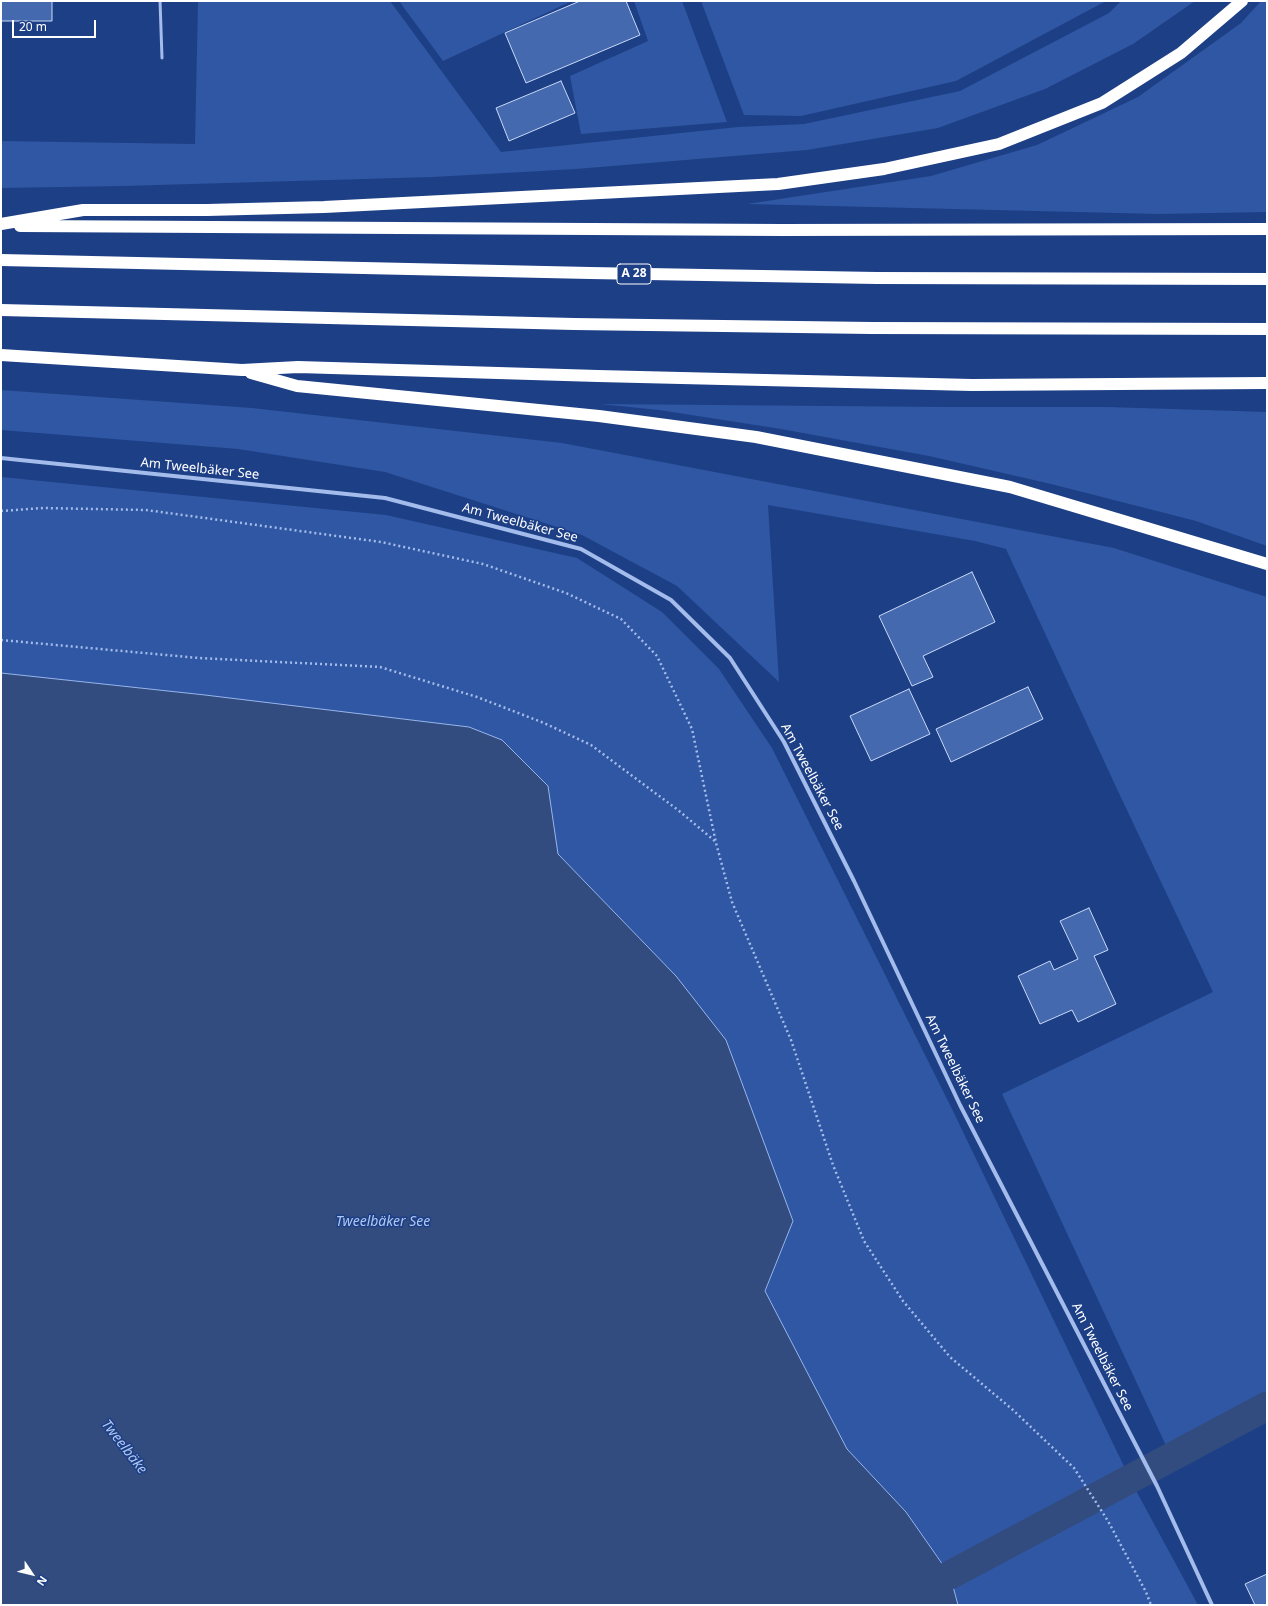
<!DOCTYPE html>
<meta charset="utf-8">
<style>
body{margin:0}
#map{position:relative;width:1268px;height:1606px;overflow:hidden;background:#1d3f86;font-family:"Noto Sans",sans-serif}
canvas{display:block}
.frame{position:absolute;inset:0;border:2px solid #fff;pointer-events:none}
.north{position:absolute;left:12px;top:1554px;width:40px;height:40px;-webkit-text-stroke:3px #1d3f86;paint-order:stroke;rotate:125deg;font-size:11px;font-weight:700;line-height:16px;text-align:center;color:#fff}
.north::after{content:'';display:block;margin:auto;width:14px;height:18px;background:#fff;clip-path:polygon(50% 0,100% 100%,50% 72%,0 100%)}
.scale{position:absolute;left:12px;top:20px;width:84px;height:18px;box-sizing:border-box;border:2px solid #fff;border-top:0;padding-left:5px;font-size:12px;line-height:14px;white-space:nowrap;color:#fff;-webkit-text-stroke:3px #1d3f86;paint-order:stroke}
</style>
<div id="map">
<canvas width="1268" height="1606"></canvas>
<div class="frame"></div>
<div class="north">N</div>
<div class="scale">20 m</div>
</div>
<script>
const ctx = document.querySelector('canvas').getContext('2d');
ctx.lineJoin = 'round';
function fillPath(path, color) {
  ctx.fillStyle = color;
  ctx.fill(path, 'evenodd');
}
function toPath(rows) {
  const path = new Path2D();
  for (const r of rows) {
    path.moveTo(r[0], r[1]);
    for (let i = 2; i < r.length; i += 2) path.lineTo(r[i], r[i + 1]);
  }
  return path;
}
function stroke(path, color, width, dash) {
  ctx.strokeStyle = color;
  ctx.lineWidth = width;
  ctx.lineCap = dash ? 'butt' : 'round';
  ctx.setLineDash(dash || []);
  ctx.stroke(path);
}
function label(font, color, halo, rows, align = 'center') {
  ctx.font = font + ' "Noto Sans",sans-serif';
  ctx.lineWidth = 3;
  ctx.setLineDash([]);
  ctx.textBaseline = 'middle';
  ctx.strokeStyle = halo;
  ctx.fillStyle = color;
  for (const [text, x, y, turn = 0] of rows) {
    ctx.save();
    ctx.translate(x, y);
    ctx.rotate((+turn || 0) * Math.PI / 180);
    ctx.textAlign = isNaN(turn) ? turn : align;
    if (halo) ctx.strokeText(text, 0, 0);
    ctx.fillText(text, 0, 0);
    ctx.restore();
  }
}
fillPath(toPath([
 [198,1,390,1,501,152,738,127,804,124,960,91,1109,13,1121,1,1195,1,1133,44,1045,89,938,128,807,150,576,169,433,177,123,186,1,188,1,141,195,144],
 [399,1,572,1,443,61],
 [634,1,682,1,727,122,581,134,570,76,648,41],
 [701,1,1106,1,956,81,801,116,744,115],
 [1261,1,1267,1,1267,212,1159,214,747,204,931,176,1037,145,1138,97,1241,23],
 [1,390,252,408,562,443,1114,548,1267,597,1267,1398,1169,1452,1002,1094,1213,992,1117,789,1006,549,975,541,768,505,779,682,677,586,582,535,385,472,238,449,1,430],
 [600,404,945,407,1107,407,1267,412,1267,546,1196,521,1051,484,929,456,781,429,659,410],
 [1,477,386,515,577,558,662,612,719,669,772,748,953,1111,1133,1485,1198,1605,958,1605,950,1574,906,1512,847,1449,765,1291,793,1221,676,976,558,854,548,786,469,727,205,695,1,673]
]), '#3057a3');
const water = toPath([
 [1,673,205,695,469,727,502,740,548,786,558,854,676,976,726,1040,793,1221,765,1291,847,1449,906,1512,950,1575,958,1605,1,1605,1,673]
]);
fillPath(water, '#324c80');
stroke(water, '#98b6ed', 1);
stroke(toPath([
 [950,1575,1267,1406]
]), '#324c80', 29);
const building = toPath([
 [1,1,52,1,52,21,1,21,1,1],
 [580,1,626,1,640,35,526,83,505,33,580,1],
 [561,81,575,113,509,141,496,108,561,81],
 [972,572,995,622,923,656,933,677,912,686,879,616,972,572],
 [1028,687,1043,719,951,762,936,729,1028,687],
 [909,689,930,734,871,761,850,716,909,689],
 [1089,908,1108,950,1094,956,1116,1004,1078,1022,1072,1010,1040,1024,1018,976,1050,961,1054,970,1078,959,1060,921,1089,908],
 [1267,1574,1267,1605,1255,1605,1245,1584,1267,1574]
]);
fillPath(building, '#4569ae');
stroke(building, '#c9d9f8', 1);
stroke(toPath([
 [1,511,43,508,146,510,381,542,483,564,566,593,621,619,657,656,692,729,716,843,732,902,791,1040,833,1165,864,1241,903,1301,950,1357,1013,1410,1074,1468,1108,1521,1146,1592,1151,1605],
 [1,640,199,658,380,667,477,697,544,723,591,745,678,810,716,842]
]), '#a4bceb', 2.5, [2, 3]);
stroke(toPath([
 [160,1,162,58]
]), '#a4bceb', 3);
stroke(toPath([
 [1,458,385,498,581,549,671,600,730,658,784,742,854,881,960,1105,1157,1486,1212,1605]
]), '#a4bceb', 4);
stroke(toPath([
 [1,224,83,210,207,210,324,207,778,184,884,169,999,144,1102,103,1181,53,1242,1],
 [20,226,782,230,1267,229],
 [1,260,590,273,877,278,1267,279],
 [1,310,574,324,872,328,1267,329],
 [1,355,242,370,298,367,598,376,972,385,1267,383],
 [251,373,297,386,599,416,756,437,1010,487,1267,564]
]), '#fff', 12);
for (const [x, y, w] of [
 [634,274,34]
]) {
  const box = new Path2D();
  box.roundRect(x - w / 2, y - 10, w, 20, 3);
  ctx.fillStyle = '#1d3f86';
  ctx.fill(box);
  stroke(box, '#fff', 1);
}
label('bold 12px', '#fff', null, [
 ["A 28",634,274]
]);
label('13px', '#fff', '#1d3f86', [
 ["Am Tweelbäker See",200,469,6],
 ["Am Tweelbäker See",520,523,15],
 ["Am Tweelbäker See",812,777,62],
 ["Am Tweelbäker See",955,1069,64],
 ["Am Tweelbäker See",1102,1357,63]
]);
label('italic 14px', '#b0c7f2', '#1d3f86', [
 ["Tweelbäker See",383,1222],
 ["Tweelbäke",124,1447,52]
]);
</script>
